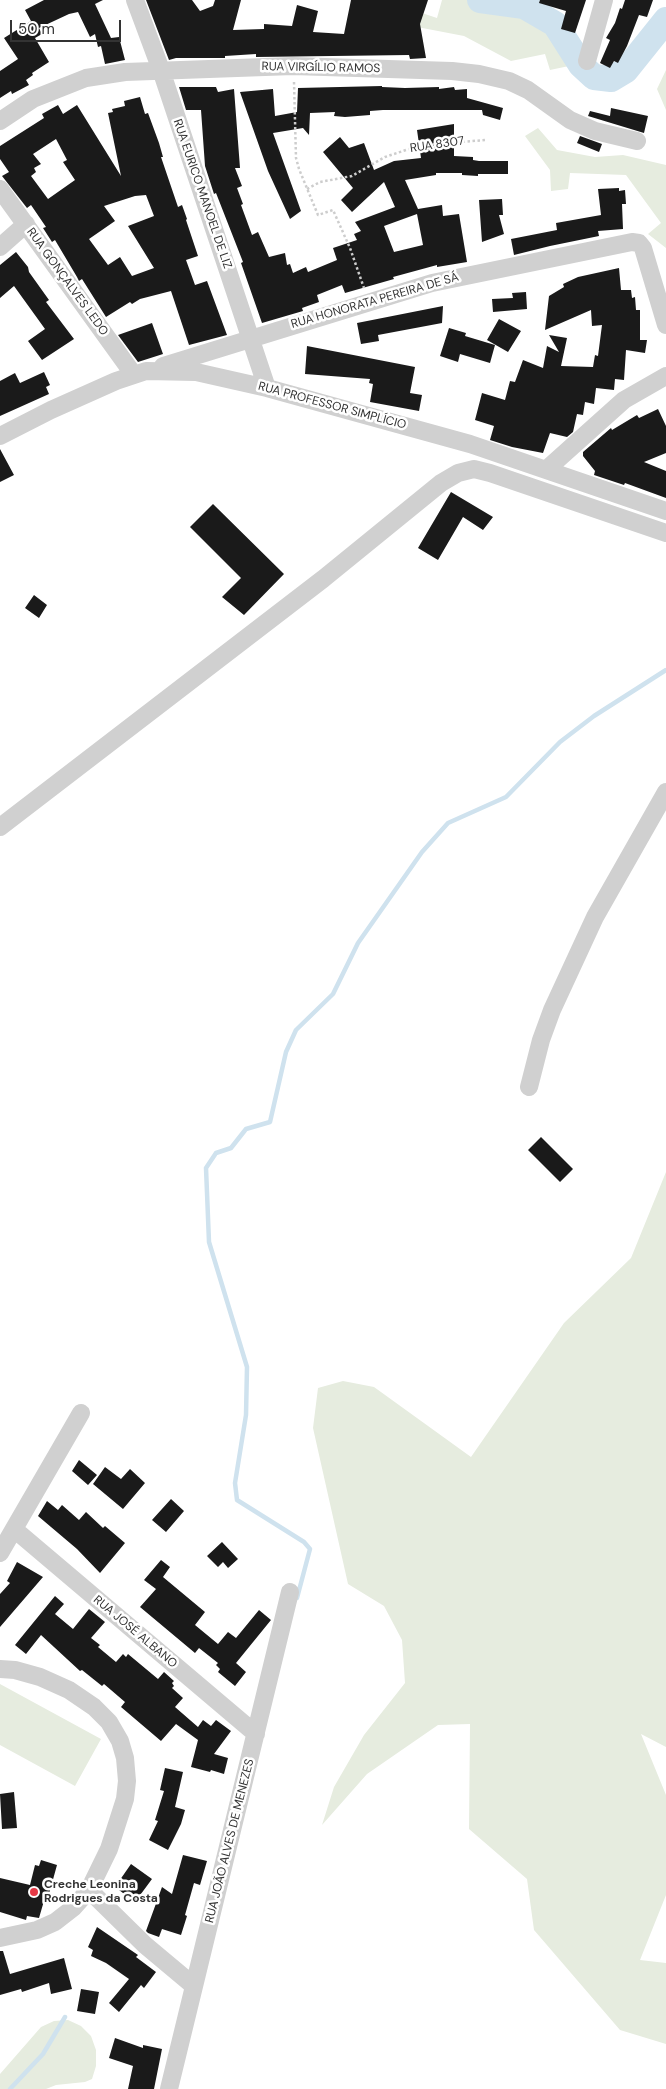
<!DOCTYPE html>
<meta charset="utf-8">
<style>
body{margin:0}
#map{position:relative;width:666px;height:2089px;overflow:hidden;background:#fff;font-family:"DM Sans",sans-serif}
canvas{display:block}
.scale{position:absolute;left:10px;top:20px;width:111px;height:22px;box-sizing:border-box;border:2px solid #333;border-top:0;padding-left:6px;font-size:15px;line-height:18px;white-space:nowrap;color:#333;-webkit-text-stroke:4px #fff;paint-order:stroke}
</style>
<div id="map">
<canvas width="666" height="2089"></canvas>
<div class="scale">50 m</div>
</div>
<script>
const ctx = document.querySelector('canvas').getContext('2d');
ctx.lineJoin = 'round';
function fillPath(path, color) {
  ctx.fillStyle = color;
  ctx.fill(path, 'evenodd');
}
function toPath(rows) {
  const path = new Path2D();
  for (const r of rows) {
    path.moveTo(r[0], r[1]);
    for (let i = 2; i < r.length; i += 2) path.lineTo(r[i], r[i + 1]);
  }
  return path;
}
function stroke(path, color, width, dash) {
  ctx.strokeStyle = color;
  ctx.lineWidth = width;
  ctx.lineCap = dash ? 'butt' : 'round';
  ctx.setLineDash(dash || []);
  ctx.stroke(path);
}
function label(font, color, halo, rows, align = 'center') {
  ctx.font = font + ' "DM Sans",sans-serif';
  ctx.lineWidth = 5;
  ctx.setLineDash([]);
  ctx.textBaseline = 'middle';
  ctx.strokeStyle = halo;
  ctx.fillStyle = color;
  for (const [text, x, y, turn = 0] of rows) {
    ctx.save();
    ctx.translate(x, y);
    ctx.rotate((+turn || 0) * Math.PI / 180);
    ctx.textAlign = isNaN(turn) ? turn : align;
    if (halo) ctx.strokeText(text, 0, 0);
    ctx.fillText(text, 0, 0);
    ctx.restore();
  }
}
fillPath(toPath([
 [442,0,492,0,497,7,537,16,561,41,569,66,550,70,545,54,511,61,464,36,412,26,419,12,437,18],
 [666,70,666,110,657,89],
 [538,128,557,150,595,157,623,155,666,165,666,248,648,234,661,223,626,175,570,173,568,189,551,191,550,170,525,136],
 [666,1172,666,1747,641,1734,666,1795,666,1895,640,1960,666,1963,666,2044,620,2030,534,1930,527,1879,469,1829,470,1724,438,1725,367,1774,322,1825,334,1787,364,1735,405,1683,402,1640,384,1606,348,1584,313,1428,318,1388,343,1381,374,1387,471,1457,564,1323,631,1258],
 [0,1684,101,1739,75,1786,0,1745],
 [68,2020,81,2026,91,2036,96,2050,96,2066,92,2079,85,2082,56,2085,46,2089,0,2089,0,2074,41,2027,54,2021]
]), '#e6ecdf');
stroke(toPath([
 [297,1598,310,1549,304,1542,237,1500,235,1483,246,1415,247,1367,209,1242,206,1168,216,1153,231,1148,246,1129,270,1122,286,1052,296,1030,333,994,358,943,422,852,448,823,506,797,560,742,594,716,666,670],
 [10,2089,43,2054,65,2017]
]), '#cfe2ee', 4.5);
stroke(toPath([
 [480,0,524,6,555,24,581,65,594,77,611,79,626,70,666,20]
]), '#cfe2ee', 26);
fillPath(toPath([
 [44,0,103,0,95,4,111,38,119,37,125,60,105,64,101,46,98,47,95,34,90,37,78,12,69,14,39,28,42,34,35,38,49,62,32,73,33,75,26,80,29,85,12,94,11,91,0,98,0,71,18,59,4,38,31,21,25,10],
 [146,0,192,0,200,11,213,6,215,0,241,0,233,30,264,29,264,24,292,26,297,5,318,11,313,32,344,34,351,0,428,0,420,24,426,58,410,59,409,55,256,57,256,54,225,56,225,58,176,58,169,60],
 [540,0,586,0,575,33,561,29,566,11,539,3],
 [625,0,653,0,647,17,639,15,627,46,618,63,614,61,610,68,600,63,610,40,606,38,615,23,620,8,622,9],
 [382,86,382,87,405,88,439,87,439,89,454,87,455,90,467,89,467,98,503,108,500,120,483,115,482,110,383,110,370,111,370,115,345,117,334,116,335,112,310,113,309,135,303,128,273,133,301,211,290,219,268,171,240,92,273,89,275,116,297,112,298,88],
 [179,87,216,87,218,92,234,89,240,168,235,168,242,186,237,188,243,204,241,205,252,235,258,232,269,257,285,253,287,265,290,264,293,273,306,267,308,272,337,260,333,248,357,240,354,234,361,231,355,222,395,207,384,182,352,212,341,200,353,188,323,152,340,137,349,148,364,143,374,170,394,161,421,158,417,130,454,124,454,156,473,157,473,160,479,161,508,161,508,174,478,174,478,176,462,175,462,173,436,173,436,175,405,180,418,209,442,205,443,216,459,214,467,262,437,267,437,265,393,277,394,279,345,293,342,285,317,295,319,302,302,308,303,311,262,323,241,263,243,262,216,193,214,194,205,166,201,110,186,110],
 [417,214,423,245,394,252,384,226],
 [140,97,145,114,148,113,159,143,163,157,161,157,178,207,182,205,187,219,186,220,198,256,186,260,195,285,207,281,227,335,189,345,171,291,140,299,132,304,130,302,106,317,82,279,79,281,77,277,55,240,52,242,43,228,46,227,31,205,27,208,2,176,9,172,0,159,0,146,44,118,42,114,58,105,63,114,77,105,121,176,108,113,113,112,112,109,125,106,124,101],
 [56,139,67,160,63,162,75,180,48,199,31,176,36,172,34,168,41,164,33,154],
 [146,195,154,216,128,226,154,268,132,276,120,257,108,265,89,239,115,221,104,206,135,196],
 [611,108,648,116,644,133,588,116,590,111,610,116],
 [580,136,602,144,599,152,577,143],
 [619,188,619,191,625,190,626,204,622,204,623,229,598,231,599,236,550,246,514,255,511,239,557,230,556,223,601,215,598,189],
 [502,199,503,215,499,215,504,234,482,242,479,200],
 [16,252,28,267,29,272,49,300,46,302,74,339,42,360,28,341,45,329,14,286,0,298,0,265],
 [619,268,621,290,631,290,632,298,635,297,636,310,640,310,640,340,647,340,645,353,626,350,624,380,615,379,614,390,596,388,594,404,585,402,583,415,577,414,573,432,567,437,550,433,543,453,512,447,490,440,494,426,475,420,482,393,505,400,510,381,515,382,523,360,543,368,547,346,559,352,549,335,567,338,561,366,593,367,595,355,598,356,602,325,592,326,591,310,545,330,549,296,564,287,563,284,578,277],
 [526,292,527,309,493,312,492,299,513,298,512,293],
 [443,306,442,323,378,335,379,341,361,344,357,323],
 [499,319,521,331,508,352,487,340],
 [152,323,163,354,138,362,118,335],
 [449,328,466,333,465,336,495,345,490,363,460,354,458,362,440,356],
 [307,346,415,367,410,393,422,395,419,411,370,402,373,384,369,383,370,379,305,374],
 [44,372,50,385,46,387,49,394,0,416,0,381,15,373,20,383],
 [658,409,666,426,666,453,644,462,666,471,666,498,625,483,624,485,594,475,595,471,583,456,583,452,611,428,612,430,637,415,639,418],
 [0,449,14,475,0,482],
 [451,492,493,517,483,530,463,517,438,560,418,548],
 [213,504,284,574,244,615,222,597,241,578,190,527],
 [34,595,47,605,39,618,25,608],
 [541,1137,573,1169,560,1182,528,1150],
 [79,1460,97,1475,88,1485,72,1471],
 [105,1467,121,1479,130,1469,145,1483,123,1509,93,1484],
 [171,1499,184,1511,166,1532,152,1520],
 [47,1501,58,1510,62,1505,79,1520,86,1512,103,1528,105,1526,125,1543,100,1573,77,1549,38,1516],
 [222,1542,238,1559,228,1568,223,1562,218,1567,207,1556],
 [161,1560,170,1567,163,1577,205,1612,195,1625,218,1644,228,1632,236,1638,259,1610,271,1620,236,1663,246,1672,235,1686,218,1672,220,1669,216,1665,218,1663,199,1648,195,1653,140,1607,156,1589,144,1580],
 [17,1562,43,1577,0,1627,0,1594,10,1583,7,1581],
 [55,1596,64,1604,55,1614,73,1629,89,1609,105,1622,91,1638,100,1645,98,1647,116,1662,123,1654,126,1657,128,1654,158,1679,164,1672,174,1681,172,1683,174,1686,172,1688,183,1698,175,1707,198,1727,203,1720,211,1726,216,1720,231,1731,214,1754,228,1758,224,1774,211,1770,210,1772,191,1767,198,1740,176,1724,161,1741,121,1707,125,1702,104,1684,102,1686,82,1670,80,1671,41,1635,26,1654,15,1645],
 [165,1768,183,1772,175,1807,185,1810,181,1824,168,1850,149,1840,158,1821,155,1820,164,1791,160,1790],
 [14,1792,17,1828,2,1829,0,1794],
 [183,1855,207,1861,200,1885,194,1883,185,1915,187,1916,181,1935,162,1929,159,1937,148,1933,146,1931,162,1887,172,1894],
 [41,1860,57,1865,49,1894,46,1894,39,1918,27,1916,26,1920,0,1912,0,1878,30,1885,35,1865,39,1866],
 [131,1864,152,1879,135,1902,115,1887],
 [97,1927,138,1955,136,1957,156,1972,144,1988,141,1985,119,2012,109,2003,129,1979,106,1963,91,1956,93,1950,88,1947],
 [0,1951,3,1951,10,1974,64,1958,72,1989,51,1994,49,1983,22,1992,21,1989,0,1995],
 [81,1989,99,1992,95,2014,77,2011],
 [115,2038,143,2048,143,2045,162,2049,154,2089,128,2089,133,2066,109,2058]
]), '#1a1a1a');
stroke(toPath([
 [294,82,296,158,299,169,318,215,333,210,350,248,364,288],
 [307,189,320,182,352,176,385,157,421,145,486,140]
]), '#cdcdcd', 2.5, [2.5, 2.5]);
stroke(toPath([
 [135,0,161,70,267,388],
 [587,61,604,0],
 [0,121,33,99,86,78,125,72,293,66,452,71,479,74,509,81,528,90,570,120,595,131,637,141],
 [0,189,134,375],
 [0,247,26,224],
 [163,366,432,283,632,242,639,243,643,248,666,325],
 [0,436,51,410,116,381,146,371,196,372,267,388,470,444,666,511],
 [547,469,624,400,666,376],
 [0,827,323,579,441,483,458,473,474,469,490,473,666,533],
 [529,1087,541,1040,552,1010,595,917,666,792],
 [14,1529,256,1734],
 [0,1553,81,1413],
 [0,1669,15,1670,40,1677,69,1690,94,1707,109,1722,120,1741,125,1758,127,1781,125,1799,109,1849,89,1890,73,1908,55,1922,37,1930,0,1938],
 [89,1890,145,1945,194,1986],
 [169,2089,290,1592]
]), '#d0d0d0', 18);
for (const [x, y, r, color] of [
 [34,1892,5,"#e63946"]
]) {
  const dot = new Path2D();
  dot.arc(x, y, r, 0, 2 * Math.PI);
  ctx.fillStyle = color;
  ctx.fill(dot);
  stroke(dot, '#fff', 2);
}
label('12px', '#333', '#fff', [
 ["RUA VIRGÍLIO RAMOS",321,68,1],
 ["RUA 8307",437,145,-8],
 ["RUA EURICO MANOEL DE LIZ",202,194,71],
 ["RUA GONÇALVES LEDO",67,282,54],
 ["RUA HONORATA PEREIRA DE SÁ",375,301,-16],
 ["RUA PROFESSOR SIMPLÍCIO",332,406,15],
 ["RUA JOSÉ ALBANO",135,1632,40],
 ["RUA JOÃO ALVES DE MENEZES",230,1841,-76]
]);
label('bold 12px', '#333', '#fff', [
 ["Creche Leonina",44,1885],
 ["Rodrigues da Costa",44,1899]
], 'left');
</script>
